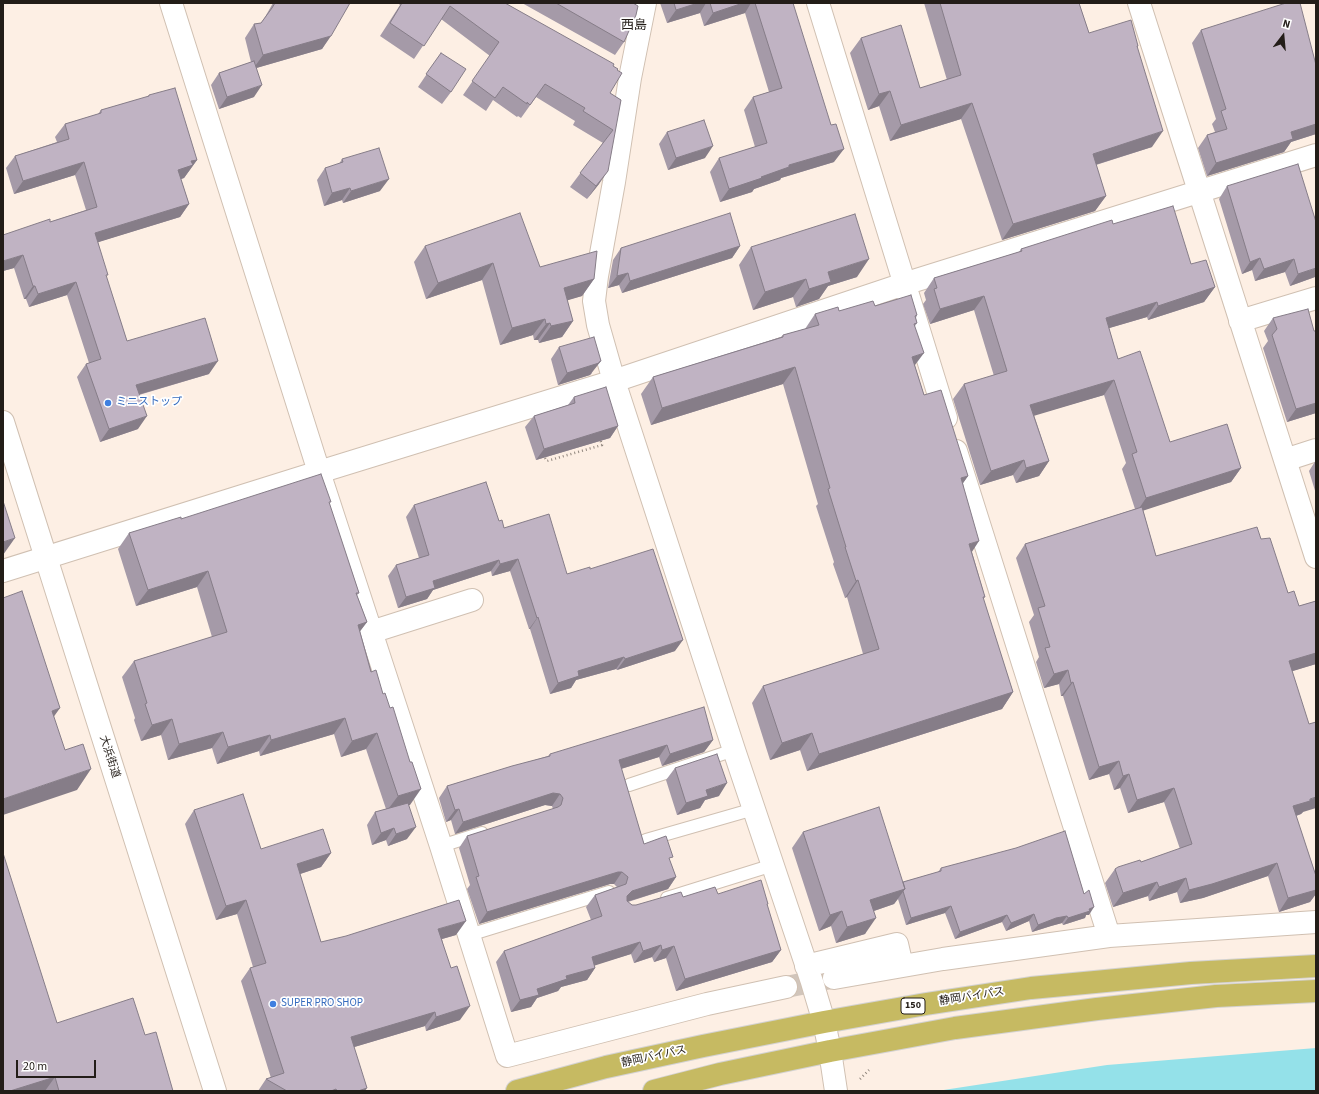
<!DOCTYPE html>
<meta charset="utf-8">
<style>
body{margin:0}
#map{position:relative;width:1319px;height:1094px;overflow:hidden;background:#fdefe4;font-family:"Source Sans 3",sans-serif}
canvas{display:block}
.frame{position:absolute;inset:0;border:4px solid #231d18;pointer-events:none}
.north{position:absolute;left:1263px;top:16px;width:40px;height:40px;-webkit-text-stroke:3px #fff;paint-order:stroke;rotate:16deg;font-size:11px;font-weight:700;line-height:16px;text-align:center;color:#231d18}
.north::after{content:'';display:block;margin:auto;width:14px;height:18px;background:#231d18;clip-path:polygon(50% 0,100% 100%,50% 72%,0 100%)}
.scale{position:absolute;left:16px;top:1060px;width:80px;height:18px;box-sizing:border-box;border:2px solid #231d18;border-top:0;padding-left:5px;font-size:12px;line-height:14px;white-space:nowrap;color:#231d18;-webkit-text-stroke:3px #fff;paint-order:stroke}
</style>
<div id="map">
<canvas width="1319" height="1094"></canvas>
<div class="frame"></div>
<div class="north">N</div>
<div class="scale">20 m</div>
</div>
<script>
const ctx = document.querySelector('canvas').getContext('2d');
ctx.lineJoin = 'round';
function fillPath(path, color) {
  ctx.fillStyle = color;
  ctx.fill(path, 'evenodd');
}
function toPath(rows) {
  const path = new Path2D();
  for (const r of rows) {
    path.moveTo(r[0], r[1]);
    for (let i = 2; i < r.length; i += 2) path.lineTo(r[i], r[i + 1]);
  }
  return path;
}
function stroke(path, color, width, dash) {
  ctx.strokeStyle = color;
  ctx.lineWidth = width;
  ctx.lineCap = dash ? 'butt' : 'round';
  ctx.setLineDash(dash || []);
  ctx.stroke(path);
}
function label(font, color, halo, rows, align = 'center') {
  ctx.font = font + ' "Source Sans 3","Noto Sans JP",sans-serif';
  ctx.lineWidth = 3.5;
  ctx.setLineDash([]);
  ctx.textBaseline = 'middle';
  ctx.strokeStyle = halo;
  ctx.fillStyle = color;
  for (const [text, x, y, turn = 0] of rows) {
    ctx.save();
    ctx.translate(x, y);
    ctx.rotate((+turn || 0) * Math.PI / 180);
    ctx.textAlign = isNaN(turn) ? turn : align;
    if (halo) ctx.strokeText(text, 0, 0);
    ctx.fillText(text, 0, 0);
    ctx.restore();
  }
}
fillPath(toPath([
 [1316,1048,1316,1091,937,1091,1107,1065]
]), '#94e1e9');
stroke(toPath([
 [786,987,831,978]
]), '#d1c5bb', 22, [22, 11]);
const service = toPath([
 [629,785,734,750],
 [646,840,754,809],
 [441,846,482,833],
 [667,898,773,865],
 [469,935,609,892]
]);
const minor = toPath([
 [171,3,319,472,441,846,507,1056,707,1004,786,987],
 [645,3,630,78,614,182,597,276,594,301,598,325,614,381,734,750,812,982,824,1022,830,1051,836,1091],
 [818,3,946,418],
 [1139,3,1316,557],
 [1240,321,1316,298],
 [956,451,1109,936],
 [1285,460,1316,450],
 [3,571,319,472,614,381,904,284,1316,155],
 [371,632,472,600],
 [806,966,897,944,902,966],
 [834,978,943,959,1109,936,1316,922]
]);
const tertiary = toPath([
 [3,422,215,1091]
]);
const trunk = toPath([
 [517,1091,606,1067,703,1046,824,1022,926,1004,1031,988,1191,973,1316,966],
 [654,1091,720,1074,830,1051,955,1028,1097,1009,1216,996,1316,991]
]);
stroke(service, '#d0c0b2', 14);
stroke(minor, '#d0c0b2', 24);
stroke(tertiary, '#d0c0b2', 24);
stroke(trunk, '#d3d2d1', 24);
stroke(toPath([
 [545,458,547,461,602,445,600,439],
 [860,1079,869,1070]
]), '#92887f', 2.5, [1, 3]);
stroke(service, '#fff', 12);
stroke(minor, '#fff', 22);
stroke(tertiary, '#fff', 22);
stroke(trunk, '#c6ba62', 22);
fillPath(toPath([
 [273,3,350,3,322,49,256,68,254,97,219,109,211,85,219,73,251,62,245,38,254,24,261,23,265,17],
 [398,3,505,3,613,66,610,93,621,100,599,184,587,199,570,187,603,143,573,125,575,121,536,97,521,118,518,116,517,117,493,100,486,111,463,95,490,56,441,19,414,59,380,36,400,5],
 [522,3,633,3,624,42,615,55],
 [660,3,793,3,834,162,781,178,780,180,754,189,752,192,720,202,710,172,719,158,755,147,744,110,753,97,769,92,745,13,704,26,700,13,667,23],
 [924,3,1079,3,1089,33,1138,46,1137,48,1152,147,1096,165,1106,196,1095,211,1002,240,961,119,890,141,879,106,868,110,850,53,861,38,920,88,947,80],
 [1201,30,1316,65,1316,134,1291,142,1284,152,1207,176,1198,148,1207,135,1215,132,1212,124,1216,119,1192,43],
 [441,53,451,92,442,104,418,87],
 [149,95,197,160,184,178,181,179,189,204,180,217,98,242,106,278,127,341,209,374,139,395,138,429,100,442,77,377,86,364,89,363,67,295,29,307,26,299,24,299,14,268,3,271,50,222,86,210,75,175,14,194,6,168,15,156,57,142,55,137,65,124,98,114,101,110,147,97],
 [667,132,705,158,668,170,659,144],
 [342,159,380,191,343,203,342,200,324,206,317,180,325,168,339,164],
 [1227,186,1315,277,1290,286,1285,272,1255,281,1252,270,1242,274,1219,199],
 [1113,224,1191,264,1215,287,1204,302,1148,320,1147,317,1109,328,1118,359,1170,442,1241,468,1231,482,1143,510,1156,556,1261,539,1288,593,1299,606,1316,601,1316,664,1292,671,1303,812,1301,814,1296,816,1316,876,1316,896,1315,895,1310,902,1279,912,1268,876,1203,898,1180,903,1177,892,1149,901,1148,896,1113,907,1105,883,1115,869,1141,862,1180,849,1164,802,1128,813,1120,788,1114,790,1109,774,1089,780,1063,696,1061,696,1059,684,1044,688,1036,662,1039,657,1029,622,1034,615,1016,558,1025,544,1135,509,1122,469,1126,463,1104,395,1034,415,1049,461,1039,476,1016,483,1013,475,980,485,953,399,964,384,994,376,974,310,930,324,923,304,926,300,924,293,934,278,1019,252,1021,249],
 [425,246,540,267,594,279,582,296,567,300,573,321,562,337,539,343,538,340,534,340,533,335,500,345,482,280,426,299,414,262],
 [740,246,732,258,622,293,619,285,608,288,613,260,621,248],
 [751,247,857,277,828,286,819,299,796,307,793,297,753,310,739,265],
 [875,306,917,315,916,318,917,323,915,326,915,366,924,395,968,476,963,483,972,552,985,597,983,599,1013,692,1002,709,807,771,800,750,770,760,752,703,763,686,863,654,847,597,845,598,833,564,834,562,816,506,818,504,783,384,651,425,641,394,653,377,781,337,783,335,805,329,815,314],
 [1273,318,1316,413,1287,422,1263,348,1268,341,1264,331],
 [559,347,592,373,590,375,558,385,551,359],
 [574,397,618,426,610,438,536,460,525,427,534,416,568,405],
 [1316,460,1316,494,1309,471],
 [329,504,359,593,357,595,367,622,360,631,410,805,408,805,407,839,388,846,386,840,372,845,367,825,375,812,386,809,366,749,341,757,334,734,260,756,259,751,217,764,212,748,168,760,161,735,141,741,134,720,135,718,122,677,134,661,212,637,197,587,136,606,118,549,129,533,181,519],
 [414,505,499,521,504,528,567,574,590,569,675,651,617,670,616,669,576,680,571,688,550,694,530,629,529,629,510,571,492,576,491,571,433,590,427,599,398,608,388,576,396,565,419,558,406,517],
 [713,740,704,752,662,766,659,757,621,769,644,844,670,861,676,877,668,889,628,902,632,905,636,905,683,897,718,894,767,906,781,950,772,962,676,991,666,958,654,962,652,957,634,963,631,954,594,965,595,968,587,980,561,987,558,991,537,998,531,1007,511,1012,496,962,504,951,591,920,586,907,595,895,617,887,614,884,610,884,479,924,467,889,470,885,459,848,467,836,553,809,552,806,545,805,455,834,451,820,446,822,439,798,447,786,548,756,550,754],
 [675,768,719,796,705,800,700,808,677,815,666,780],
 [194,810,261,849,331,853,321,867,300,874,321,942,456,935,442,939,460,1020,426,1031,425,1026,354,1047,365,1091,258,1091,266,1079,271,1078,241,981,250,968,253,967,237,914,216,920,185,824],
 [803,832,903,882,938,872,941,868,1089,915,1086,915,1085,918,1063,925,1062,923,1051,926,1032,932,1029,921,1006,931,1002,922,955,939,945,913,906,925,898,899,894,904,874,911,865,934,836,943,831,926,819,931,792,848],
 [57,1023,145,1035,173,1091,3,1091]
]), '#a59aa8');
fillPath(toPath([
 [698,3,706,3,700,13,667,23,676,10],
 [743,3,751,3,745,13,704,26,713,13],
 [331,36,322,49,253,69,263,55],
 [262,85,254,97,219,109,227,97],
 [890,91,879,106,868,110,879,94],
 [972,103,961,119,890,141,901,125],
 [1316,124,1316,134,1291,142,1284,152,1207,176,1216,163,1291,132],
 [1163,131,1152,147,1082,169,1093,154],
 [713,146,705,158,668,170,676,158],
 [844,149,834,162,781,178,780,180,754,189,752,192,720,202,729,189,789,165],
 [197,160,184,178,169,183,178,170,191,161],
 [84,162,75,175,14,194,23,181],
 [608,171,599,184,587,199,596,186],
 [389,179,380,191,343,203,351,191],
 [350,188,342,200,324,206,332,193],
 [1106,196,1095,211,1002,240,1013,224],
 [189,204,180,217,86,246,95,233],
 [740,246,732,258,622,293,630,281],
 [23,255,14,268,3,271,3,261],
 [1260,258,1252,270,1242,274,1250,262],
 [869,259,857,277,828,286,819,299,796,307,809,289,828,272],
 [1294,259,1285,272,1255,281,1264,269],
 [493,263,482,280,426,299,438,283],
 [1316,268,1316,275,1315,277,1290,286,1298,274],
 [628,273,619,285,608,288,617,276],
 [594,279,582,296,552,305,564,288],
 [806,279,793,297,753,310,765,292],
 [76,282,67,295,29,307,38,294],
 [33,286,35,286,26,299,24,299],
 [1215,287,1204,302,1148,320,1158,306],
 [984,296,974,310,930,324,940,309],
 [1157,302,1147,317,1096,332,1106,318],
 [545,319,533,335,500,345,512,328],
 [573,321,562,337,539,343,551,326],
 [550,323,538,340,534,340,546,324],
 [924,353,912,369,912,357],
 [218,361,209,374,127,398,136,385],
 [601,361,590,375,558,385,567,373],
 [795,367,783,384,651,425,662,408],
 [1114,380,1104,395,1020,420,1030,405],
 [1316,403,1316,413,1287,422,1296,409],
 [147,416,138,429,100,442,109,429],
 [618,426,610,438,536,460,544,449],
 [1024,460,1013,475,980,485,991,471],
 [1049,461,1039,476,1016,483,1026,468],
 [1241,468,1231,482,1136,513,1146,498],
 [968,476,956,493,961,478],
 [15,538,3,555,3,542],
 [979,541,968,558,969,544],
 [518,559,510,571,492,576,500,564],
 [499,560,491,571,433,590,427,599,398,608,406,597,433,581],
 [208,571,197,587,136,606,148,590],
 [858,580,847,597,845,598,856,581],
 [538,617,530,629,529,629,537,618],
 [367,622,355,638,358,625],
 [683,640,675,651,617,670,625,659],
 [1316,653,1316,664,1280,675,1289,661],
 [624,657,616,669,576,680,571,688,550,694,558,683,578,671],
 [1068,670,1059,684,1044,688,1054,674],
 [1073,682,1063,696,1061,696,1071,683],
 [1013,692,1002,709,807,771,819,754],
 [60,708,45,729,52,711],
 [345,718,334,734,260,756,271,740],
 [172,719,161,735,141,741,152,725],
 [223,732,212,748,168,760,179,744],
 [377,733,366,749,341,757,352,741],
 [812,733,800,750,770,760,782,743],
 [270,735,259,751,217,764,228,747],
 [713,740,704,752,662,766,670,754],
 [667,745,659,757,611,772,619,760],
 [1119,761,1109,774,1089,780,1099,767],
 [91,769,77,790,3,815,3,799],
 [1129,774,1120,788,1114,790,1123,776],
 [727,783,719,796,705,800,700,808,677,815,686,803,706,790],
 [1174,788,1164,802,1128,813,1137,800],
 [421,789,410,805,386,812,398,796],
 [553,793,560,794,552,806,545,805,455,834,463,822],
 [1316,797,1316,808,1303,812,1301,814,1284,820,1293,806],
 [459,809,451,820,446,822,455,810],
 [416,827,407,839,388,846,396,834],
 [394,828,386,840,372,845,381,833],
 [331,853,321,867,288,878,297,864],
 [1277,863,1268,876,1203,898,1180,903,1189,890],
 [618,872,622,872,614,884,610,884,479,924,487,912],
 [676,877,668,889,623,903,627,896,632,891],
 [1186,878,1177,892,1149,901,1159,887],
 [1157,882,1148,896,1113,907,1123,893],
 [905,889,894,904,859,916,870,900],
 [1316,890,1316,894,1310,902,1279,912,1288,898],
 [246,900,237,914,216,920,226,906],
 [951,906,945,913,906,925,911,918],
 [1094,907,1089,915,1086,915,1085,918,1063,925,1068,918],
 [842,911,831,926,819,931,830,915],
 [1034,914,1029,921,1006,931,1011,923],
 [1007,915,1002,922,955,939,960,932],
 [1067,916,1062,923,1051,926,1032,932,1038,925,1056,918],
 [876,918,865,934,836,943,847,927],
 [466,921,456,935,428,943,438,929],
 [640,942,631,954,584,969,592,957],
 [661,945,652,957,634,963,643,951],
 [674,946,666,958,654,962,662,950],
 [781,950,772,962,676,991,685,979],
 [595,968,587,980,561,987,558,991,537,998,531,1007,511,1012,520,1000,537,989,566,976],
 [470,1006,460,1020,426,1031,436,1017],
 [435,1012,425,1026,341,1051,351,1037],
 [55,1077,45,1091,10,1091],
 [367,1088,365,1091,358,1091]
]), '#867d88');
const building = toPath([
 [275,3,350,3,331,36,263,55,254,24,261,23,272,8,275,3],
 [402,3,505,3,614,64,613,66,618,69,617,70,622,73,610,93,621,100,608,171,596,186,580,173,613,130,583,111,585,108,545,84,530,105,527,102,527,104,503,87,495,98,472,81,499,42,450,6,424,46,390,23,402,3],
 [556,3,633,3,638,6,636,15,624,42,556,3],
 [674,3,698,3,676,10,674,3],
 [710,3,743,3,713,13,710,3],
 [755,3,793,3,831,125,836,124,844,149,789,165,789,167,761,177,762,178,729,189,719,158,767,143,753,97,782,88,755,3],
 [940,3,1079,3,1089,33,1131,20,1138,46,1137,46,1163,131,1093,154,1106,196,1013,224,972,103,901,125,890,91,879,94,861,38,901,25,920,88,961,75,940,3],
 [1286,3,1300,3,1316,65,1316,124,1291,132,1293,139,1216,163,1207,135,1227,129,1221,111,1226,109,1201,30,1286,3],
 [441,53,466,69,451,92,426,74,441,53],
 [254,61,262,85,227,97,219,73,254,61],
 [175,88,197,160,191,161,193,165,178,170,189,204,95,233,108,275,106,275,127,341,205,318,218,361,136,385,147,416,109,429,86,364,101,359,76,282,38,294,35,286,33,286,23,255,3,261,3,235,50,219,50,222,97,207,84,162,23,181,15,156,69,139,65,124,101,113,101,110,149,96,149,95,175,88],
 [704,120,713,146,676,158,667,132,704,120],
 [379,148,389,179,351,191,350,188,332,193,325,168,343,162,342,159,379,148],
 [1298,164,1316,222,1316,268,1298,274,1294,259,1264,269,1260,258,1250,262,1227,186,1298,164],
 [1173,206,1191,264,1206,260,1215,287,1158,306,1157,302,1106,318,1118,359,1140,351,1170,442,1227,424,1241,468,1146,498,1132,454,1137,452,1114,380,1030,405,1049,461,1026,468,1024,460,991,471,964,384,1007,371,984,296,940,309,934,289,937,288,934,278,1022,251,1021,249,1112,220,1113,224,1173,206],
 [520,213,540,267,597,251,594,279,564,288,573,321,551,326,550,323,546,324,545,319,512,328,493,263,438,283,425,246,520,213],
 [730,213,740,246,630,281,628,273,617,276,621,248,730,213],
 [855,214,869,259,828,272,831,282,809,289,806,279,765,292,751,247,855,214],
 [911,295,917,315,915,316,917,323,914,324,924,353,912,357,924,395,941,390,968,476,961,478,979,541,969,544,985,597,983,597,1013,692,819,754,812,733,782,743,763,686,879,649,858,580,856,581,845,547,846,547,828,489,830,488,795,367,662,408,653,377,783,337,783,335,819,325,815,314,838,307,839,311,873,301,875,306,911,295],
 [1308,309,1314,331,1316,331,1316,403,1296,409,1272,335,1277,329,1273,318,1308,309],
 [594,337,601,361,599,362,599,363,567,373,559,347,594,337],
 [606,387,618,426,544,449,534,416,575,403,574,397,606,387],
 [321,474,331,502,329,502,359,593,356,593,367,622,358,625,371,672,376,670,383,694,385,693,390,708,393,707,410,762,412,762,421,789,398,796,377,733,352,741,345,718,271,740,270,735,228,747,223,732,179,744,172,719,152,725,145,704,147,703,134,661,227,632,208,571,148,590,129,533,181,517,181,519,321,474],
 [486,482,499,521,502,520,504,528,549,514,567,574,590,567,590,569,653,549,683,640,625,659,624,657,578,671,579,676,558,683,538,617,537,618,518,559,500,564,499,560,433,581,435,588,406,597,396,565,429,555,414,505,486,482],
 [3,501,15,538,3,542,3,501],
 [1142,507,1156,556,1257,527,1261,539,1270,538,1288,593,1294,591,1299,606,1316,601,1316,653,1289,661,1309,724,1316,722,1316,797,1310,799,1310,801,1293,806,1316,876,1316,890,1288,898,1277,863,1212,884,1189,890,1186,878,1159,887,1157,882,1123,893,1115,869,1118,867,1140,860,1141,862,1192,844,1174,788,1137,800,1129,774,1123,776,1119,761,1099,767,1073,682,1071,683,1068,670,1054,674,1045,648,1050,647,1038,608,1045,606,1025,544,1142,507],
 [22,591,60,708,52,711,65,750,83,744,91,769,3,799,3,598,22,591],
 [704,707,713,740,670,754,667,745,619,760,644,844,666,836,673,857,669,858,676,877,632,891,627,896,627,901,632,905,636,905,681,892,683,897,715,887,718,894,761,880,768,904,767,904,781,950,685,979,674,946,662,950,661,945,643,951,640,942,592,957,595,968,566,976,567,979,537,989,539,995,520,1000,504,951,602,916,595,895,626,884,628,877,622,872,618,872,487,912,476,877,479,876,467,836,558,807,561,805,563,798,560,794,553,793,463,822,459,809,455,810,447,786,512,766,550,756,550,754,704,707],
 [717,754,727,783,706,790,708,796,686,803,675,768,717,754],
 [243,794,261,849,323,829,331,853,297,864,321,942,346,936,459,900,466,921,438,929,451,968,457,966,470,1006,436,1017,435,1012,351,1037,367,1088,358,1091,337,1091,336,1089,331,1091,287,1091,266,1079,284,1073,250,968,266,963,246,900,226,906,194,810,243,794],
 [408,803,416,827,396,834,394,828,381,833,375,812,408,803],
 [879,807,905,889,870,900,876,918,847,927,842,911,830,915,803,832,879,807],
 [1065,831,1084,894,1089,890,1094,907,1089,909,1090,911,1068,918,1067,916,1056,918,1038,925,1034,914,1011,923,1007,915,960,932,951,906,911,918,903,891,905,889,903,882,941,871,941,868,1016,848,1065,831],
 [3,853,57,1023,133,998,145,1035,156,1032,173,1091,59,1091,55,1077,10,1091,3,1091,3,853]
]);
fillPath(building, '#c0b3c3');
stroke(building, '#867d88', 1);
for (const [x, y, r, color] of [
 [108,403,4,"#3f7fe0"],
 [273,1004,4,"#3f7fe0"]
]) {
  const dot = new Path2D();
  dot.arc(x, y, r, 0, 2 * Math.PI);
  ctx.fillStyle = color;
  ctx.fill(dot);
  stroke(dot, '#fff', 1.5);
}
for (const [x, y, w] of [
 [913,1006,24]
]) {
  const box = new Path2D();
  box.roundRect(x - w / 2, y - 8, w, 16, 3);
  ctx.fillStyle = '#fff';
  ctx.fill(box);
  stroke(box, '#231d18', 1);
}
label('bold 10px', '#231d18', null, [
 ["150",913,1006]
]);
label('11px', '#366cbe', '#fff', [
 ["ミニストップ",116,403],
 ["SUPER PRO SHOP",281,1004]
], 'left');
label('11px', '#231d18', '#fff', [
 ["大浜街道",109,757,72],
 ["静岡バイパス",972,997,-9],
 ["静岡バイパス",654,1057,-12]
]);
label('13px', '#231d18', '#fff', [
 ["西島",634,26]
]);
</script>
